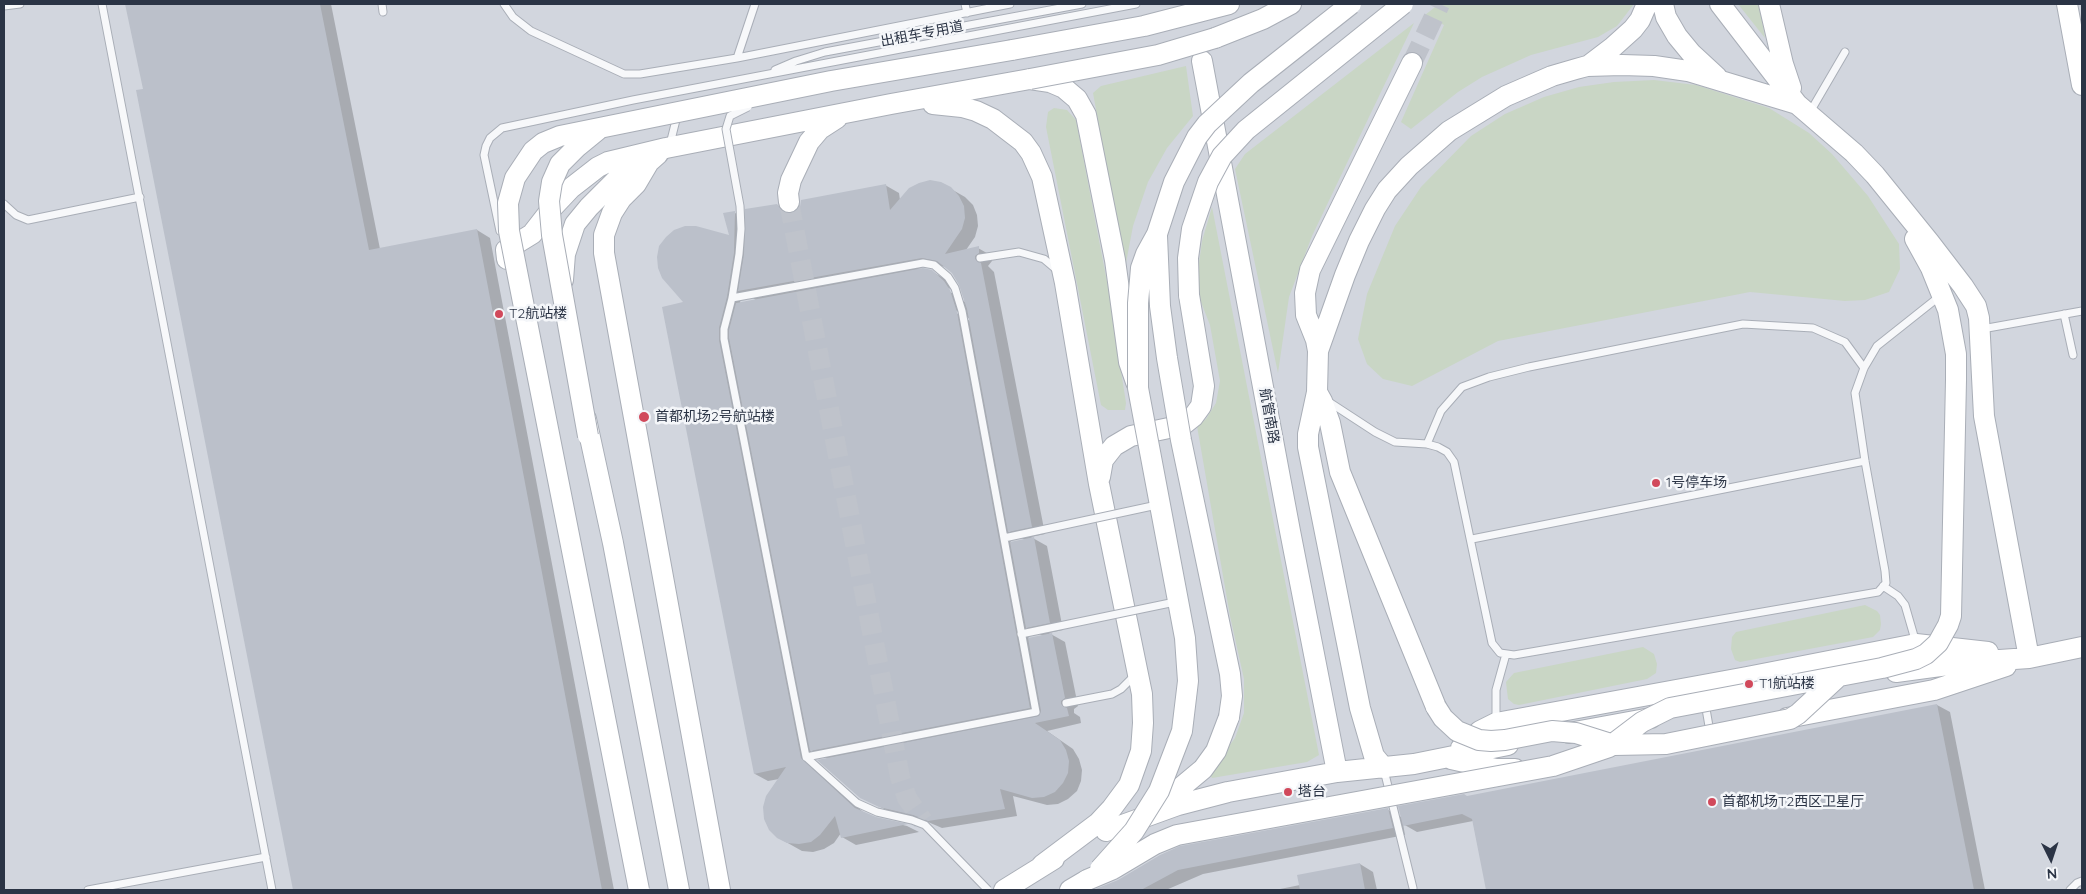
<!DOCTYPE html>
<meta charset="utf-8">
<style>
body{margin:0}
#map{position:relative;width:2086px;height:894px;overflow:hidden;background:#e4e7ec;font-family:Quicksand,sans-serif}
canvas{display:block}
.frame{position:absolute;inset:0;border:5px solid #2b3445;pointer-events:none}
.north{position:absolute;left:2026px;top:834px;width:50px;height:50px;-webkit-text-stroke:4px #f4f6f9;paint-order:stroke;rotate:176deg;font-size:14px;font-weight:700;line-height:20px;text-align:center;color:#2b3445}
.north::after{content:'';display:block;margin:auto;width:18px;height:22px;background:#2b3445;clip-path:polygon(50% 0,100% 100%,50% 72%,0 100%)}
</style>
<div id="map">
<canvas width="2086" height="894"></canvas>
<div class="frame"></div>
<div class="north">N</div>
</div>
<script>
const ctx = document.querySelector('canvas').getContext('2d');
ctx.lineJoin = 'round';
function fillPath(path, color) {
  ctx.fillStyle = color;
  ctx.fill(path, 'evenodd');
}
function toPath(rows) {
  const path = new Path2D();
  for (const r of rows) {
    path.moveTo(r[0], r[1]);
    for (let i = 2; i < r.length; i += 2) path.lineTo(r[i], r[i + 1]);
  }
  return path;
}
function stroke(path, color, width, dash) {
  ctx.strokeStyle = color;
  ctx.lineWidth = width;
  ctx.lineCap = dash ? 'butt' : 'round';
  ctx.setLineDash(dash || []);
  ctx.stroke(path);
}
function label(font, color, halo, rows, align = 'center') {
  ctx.font = font + ' Quicksand,"Noto Sans SC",sans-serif';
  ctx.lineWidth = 5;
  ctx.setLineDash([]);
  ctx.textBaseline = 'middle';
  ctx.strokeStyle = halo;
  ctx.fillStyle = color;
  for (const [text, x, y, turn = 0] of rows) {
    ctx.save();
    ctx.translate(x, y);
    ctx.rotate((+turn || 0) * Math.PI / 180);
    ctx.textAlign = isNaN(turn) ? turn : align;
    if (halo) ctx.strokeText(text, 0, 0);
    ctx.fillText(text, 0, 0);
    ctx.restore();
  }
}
fillPath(toPath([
 [4,4,2082,4,2082,890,4,890]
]), '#d2d6de');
fillPath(toPath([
 [1439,4,1634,4,1617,26,1598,37,1531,55,1482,77,1458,92,1411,129,1401,122,1444,25,1425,15],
 [1738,4,1759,4,1765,38],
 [1414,23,1312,236,1289,297,1278,373,1235,169,1245,154],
 [1186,66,1193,116,1167,148,1148,182,1133,226,1125,268,1093,93,1101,86],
 [1654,80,1696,85,1769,108,1809,133,1832,154,1868,196,1899,244,1900,269,1889,292,1865,300,1845,301,1750,292,1498,341,1412,386,1383,379,1367,364,1358,339,1367,294,1395,226,1421,187,1471,136,1505,114,1544,97,1579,87,1614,82],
 [1054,108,1067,110,1076,120,1108,287,1126,403,1125,410,1108,410,1101,405,1046,127,1048,112],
 [1212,207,1319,755,1307,762,1212,778,1209,773,1235,738,1244,713,1244,679,1230,616,1197,426,1206,419,1216,403,1220,381,1210,325,1199,297,1197,278,1202,241],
 [1865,605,1877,611,1880,615,1881,624,1880,630,1873,637,1740,662,1735,660,1731,649,1732,637,1736,632],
 [1643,647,1654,654,1657,664,1656,673,1647,679,1519,705,1514,704,1508,699,1506,682,1514,673]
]), '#c9d6c5');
fillPath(toPath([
 [126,4,331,4,380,249,477,230,490,238,614,890,294,890,137,91,144,90],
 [885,185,899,193,900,200,951,189,965,197,973,205,977,215,978,226,975,237,966,250,978,248,992,256,992,261,988,266,994,272,1045,534,1031,537,1047,546,1063,630,1049,633,1065,642,1078,706,1074,709,1074,713,1080,717,1081,723,1047,731,1073,749,1079,759,1082,770,1081,781,1077,791,1068,799,1058,804,1047,805,1013,796,1017,816,942,828,928,822,894,814,861,797,828,759,811,750,814,767,864,813,875,818,907,826,919,832,856,845,842,837,841,833,834,843,824,849,813,852,802,851,777,837,779,779,768,781,755,774,685,302,730,237,735,213,746,219,777,205,792,214],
 [937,265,946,267,952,272,961,286,965,302,944,288,945,286,961,295,945,279,931,271,917,268],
 [742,292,756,300,740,303],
 [952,308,970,319,970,321,951,310],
 [1009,531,1025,540,1011,543],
 [1026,627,1043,636,1029,639],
 [1937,705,1950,712,1985,890,1487,890,1473,821,1417,832,1403,824,1405,835,1203,874,1166,890,1097,890,1120,880,1388,810,1403,818,1467,797],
 [1360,864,1373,872,1377,890,1275,890,1300,885]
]), '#0003');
fillPath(toPath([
 [125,4,320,4,369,250,477,229,602,890,293,890,136,90,143,89],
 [930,180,941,182,951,187,959,196,964,206,965,218,962,229,945,254,979,246,979,253,975,256,975,259,981,263,1032,527,1008,532,967,309,959,285,952,273,937,261,922,258,738,291,744,254,745,209,777,204,784,213,791,214,800,207,801,200,886,184,890,210,909,188,919,183],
 [735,211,734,253,727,297,719,328,719,340,801,758,855,808,876,817,908,824,841,838,835,816,820,835,811,842,799,844,787,843,777,838,769,830,764,819,763,807,766,796,786,767,754,774,662,307,683,302,662,278,658,268,657,257,659,246,666,237,674,230,685,226,696,226,729,235,723,213],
 [923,268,932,270,944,281,950,290,957,312,1030,708,810,751,729,338,729,330,736,303],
 [1034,537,1050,623,1026,628,1010,542],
 [1052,633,1065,698,1061,701,1061,704,1067,708,1069,716,1035,723,1060,740,1066,750,1069,761,1068,773,1063,783,1055,792,1044,797,1032,798,1000,789,1005,809,928,821,913,815,879,807,860,798,817,760,1039,716,1041,711,1028,638],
 [1937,704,1974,890,1486,890,1472,819,1462,814,1403,826,1398,806,1464,794,1467,796],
 [1388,808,1393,828,1178,870,1141,890,1093,890,1118,880,1160,855,1180,846],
 [1360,863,1365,890,1300,890,1297,875]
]), '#bbc0ca');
stroke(toPath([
 [1191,4,1202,59],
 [1412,63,1440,4],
 [789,202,900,777,907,798,923,821]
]), '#bfc3cb', 20, [20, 10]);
const lane = toPath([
 [102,4,272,890],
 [382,4,383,12],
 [504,4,513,17,531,31,624,74,640,74,737,58,1010,4],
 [965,4,967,13],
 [4,6,20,4],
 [737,58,755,4],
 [775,70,796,61,825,52,1082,4],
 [1810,112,1845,52],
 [670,144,677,116],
 [4,204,16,215,28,220,140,197],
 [500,231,484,155,486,146,490,138,502,128,633,100,1136,4],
 [980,258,1019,252,1044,259,1057,270],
 [2064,314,2073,355],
 [1982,329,2082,311],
 [1329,402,1375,432,1395,442,1427,444,1438,447,1447,452,1454,462,1492,643,1500,653,1514,655,1543,650,1878,592,1886,583,1885,571,1865,461,1855,393,1864,368,1877,346,1940,296],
 [1427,444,1441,411,1462,387,1489,377,1529,367,1743,324,1813,328,1845,342,1864,368],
 [1472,539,1865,461],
 [1883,586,1898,596,1905,605,1916,643],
 [1066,703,1112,694,1121,689,1135,675],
 [1705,703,1710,732],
 [1496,722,1496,690,1506,654],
 [1384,770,1413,888],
 [88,890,266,857],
 [2070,890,2077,883,2082,881]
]);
const secondary = toPath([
 [1663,4,1666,17,1677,36,1691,53,1717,77],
 [1720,4,1797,104,1854,153,1875,175,1930,243,1963,286,1976,306,1979,318,1984,416,2029,658],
 [1769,4,1783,64,1791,88],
 [2067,4,2082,85],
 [1215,38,1263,19,1291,4],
 [1012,50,1144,26,1229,4],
 [1202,61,1290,531,1337,772],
 [1588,66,1613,47,1633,29,1640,20,1647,4],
 [933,104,962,107,976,111,993,119,1023,142,1031,153,1042,177,1065,283,1099,484,1142,694,1143,723,1141,751,1129,785,1112,808,1098,823,1042,865],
 [658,154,649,162,636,184,621,199,612,213,604,235,604,253,720,890],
 [789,202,788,193,791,180,809,142,820,129,837,118],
 [1915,239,1931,268,1948,310,1956,354,1956,380],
 [507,259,506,250,532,234,553,207,571,188,598,167,608,162,666,148,891,104,1030,79,1050,82,1064,88,1077,99,1086,115,1115,260,1129,362,1136,382],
 [563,280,565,254,575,224,589,207,632,164,643,157],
 [1318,351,1345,275,1359,241,1375,209,1387,190,1409,166,1449,131,1506,96,1552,76,1576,69,1587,66,1622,65,1654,66,1688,71,1797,104],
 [1317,392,1322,401,1330,423,1340,472,1436,707],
 [586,419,613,543,679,890],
 [1100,477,1103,460,1114,446,1131,436,1183,425,1193,417,1201,406,1204,386,1189,295],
 [1896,672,1970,662,2029,658,2082,647],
 [1787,718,1934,690,2006,666],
 [1569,733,1651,718],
 [1461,748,1480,731,1496,723,1747,677,1916,644,1988,652],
 [1451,759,1496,769,1515,769],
 [1384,768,1374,756,1360,708,1308,447,1308,434,1317,392,1318,351,1316,340,1306,315,1305,293,1310,270,1412,63],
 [1153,804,1179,789,1203,769,1216,751,1229,717],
 [1106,831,1178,805,1228,792,1337,772,1414,764,1508,745],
 [1004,890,1054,859],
 [1070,890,1087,880]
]);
stroke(lane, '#a9aeb7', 9);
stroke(secondary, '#a9aeb7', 22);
stroke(lane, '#f7f8fa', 7);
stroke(secondary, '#fff', 20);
const laneBridge = toPath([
 [748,107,730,116,726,129,740,206,741,229,739,254,732,298,724,329,724,339,806,757,857,803,877,812,912,820,925,825,988,890],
 [732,298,923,263,934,265,948,277,955,288,962,311,1036,712,806,757],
 [1004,538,1157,505],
 [1021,634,1175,602]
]);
const secondaryBridge = toPath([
 [1030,79,1158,55,1215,38],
 [1157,236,1160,306,1167,358,1181,440,1230,674,1232,696,1229,717],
 [1189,295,1188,258,1192,229,1208,182,1222,156,1246,130,1403,4],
 [588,436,552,235,549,201,552,182,560,164,577,147,599,129],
 [1436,707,1443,718,1457,731,1479,740,1491,741,1505,740,1552,731,1576,733,1614,745,1666,744,1790,719,1798,714,1838,677],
 [1100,869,1134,831,1159,791,1182,731,1188,681,1185,638,1138,388,1138,303,1141,268,1146,254,1157,234,1174,182,1197,137,1207,124,1251,83,1351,4],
 [1087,880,1113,869,1155,844,1177,835,1553,766,1609,747,1642,722,1670,708,1882,668,1916,659,1926,654,1938,643,1948,625,1951,616,1956,380],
 [639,890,509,231,508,203,515,178,533,151,543,143,560,136,831,81,1012,50]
]);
stroke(laneBridge, '#a9aeb7', 9, []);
stroke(secondaryBridge, '#a9aeb7', 22, []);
stroke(laneBridge, '#f7f8fa', 7);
stroke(secondaryBridge, '#fff', 20);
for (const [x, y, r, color] of [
 [499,314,5,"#d1495b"],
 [644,417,6,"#d1495b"],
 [1656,483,5,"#d1495b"],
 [1749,684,5,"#d1495b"],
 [1288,792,5,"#d1495b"],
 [1712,802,5,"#d1495b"]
]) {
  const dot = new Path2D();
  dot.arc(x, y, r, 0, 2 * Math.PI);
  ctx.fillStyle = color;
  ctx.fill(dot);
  stroke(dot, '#f4f6f9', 2);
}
label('14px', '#2b3445', '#f4f6f9', [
 ["出租车专用道",922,34,-11],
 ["航管南路",1269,416,80]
]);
label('14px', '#2b3445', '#f4f6f9', [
 ["T2航站楼",509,314],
 ["首都机场2号航站楼",655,417],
 ["1号停车场",1666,483],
 ["T1航站楼",1759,684],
 ["塔台",1298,792],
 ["首都机场T2西区卫星厅",1722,802]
], 'left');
</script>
